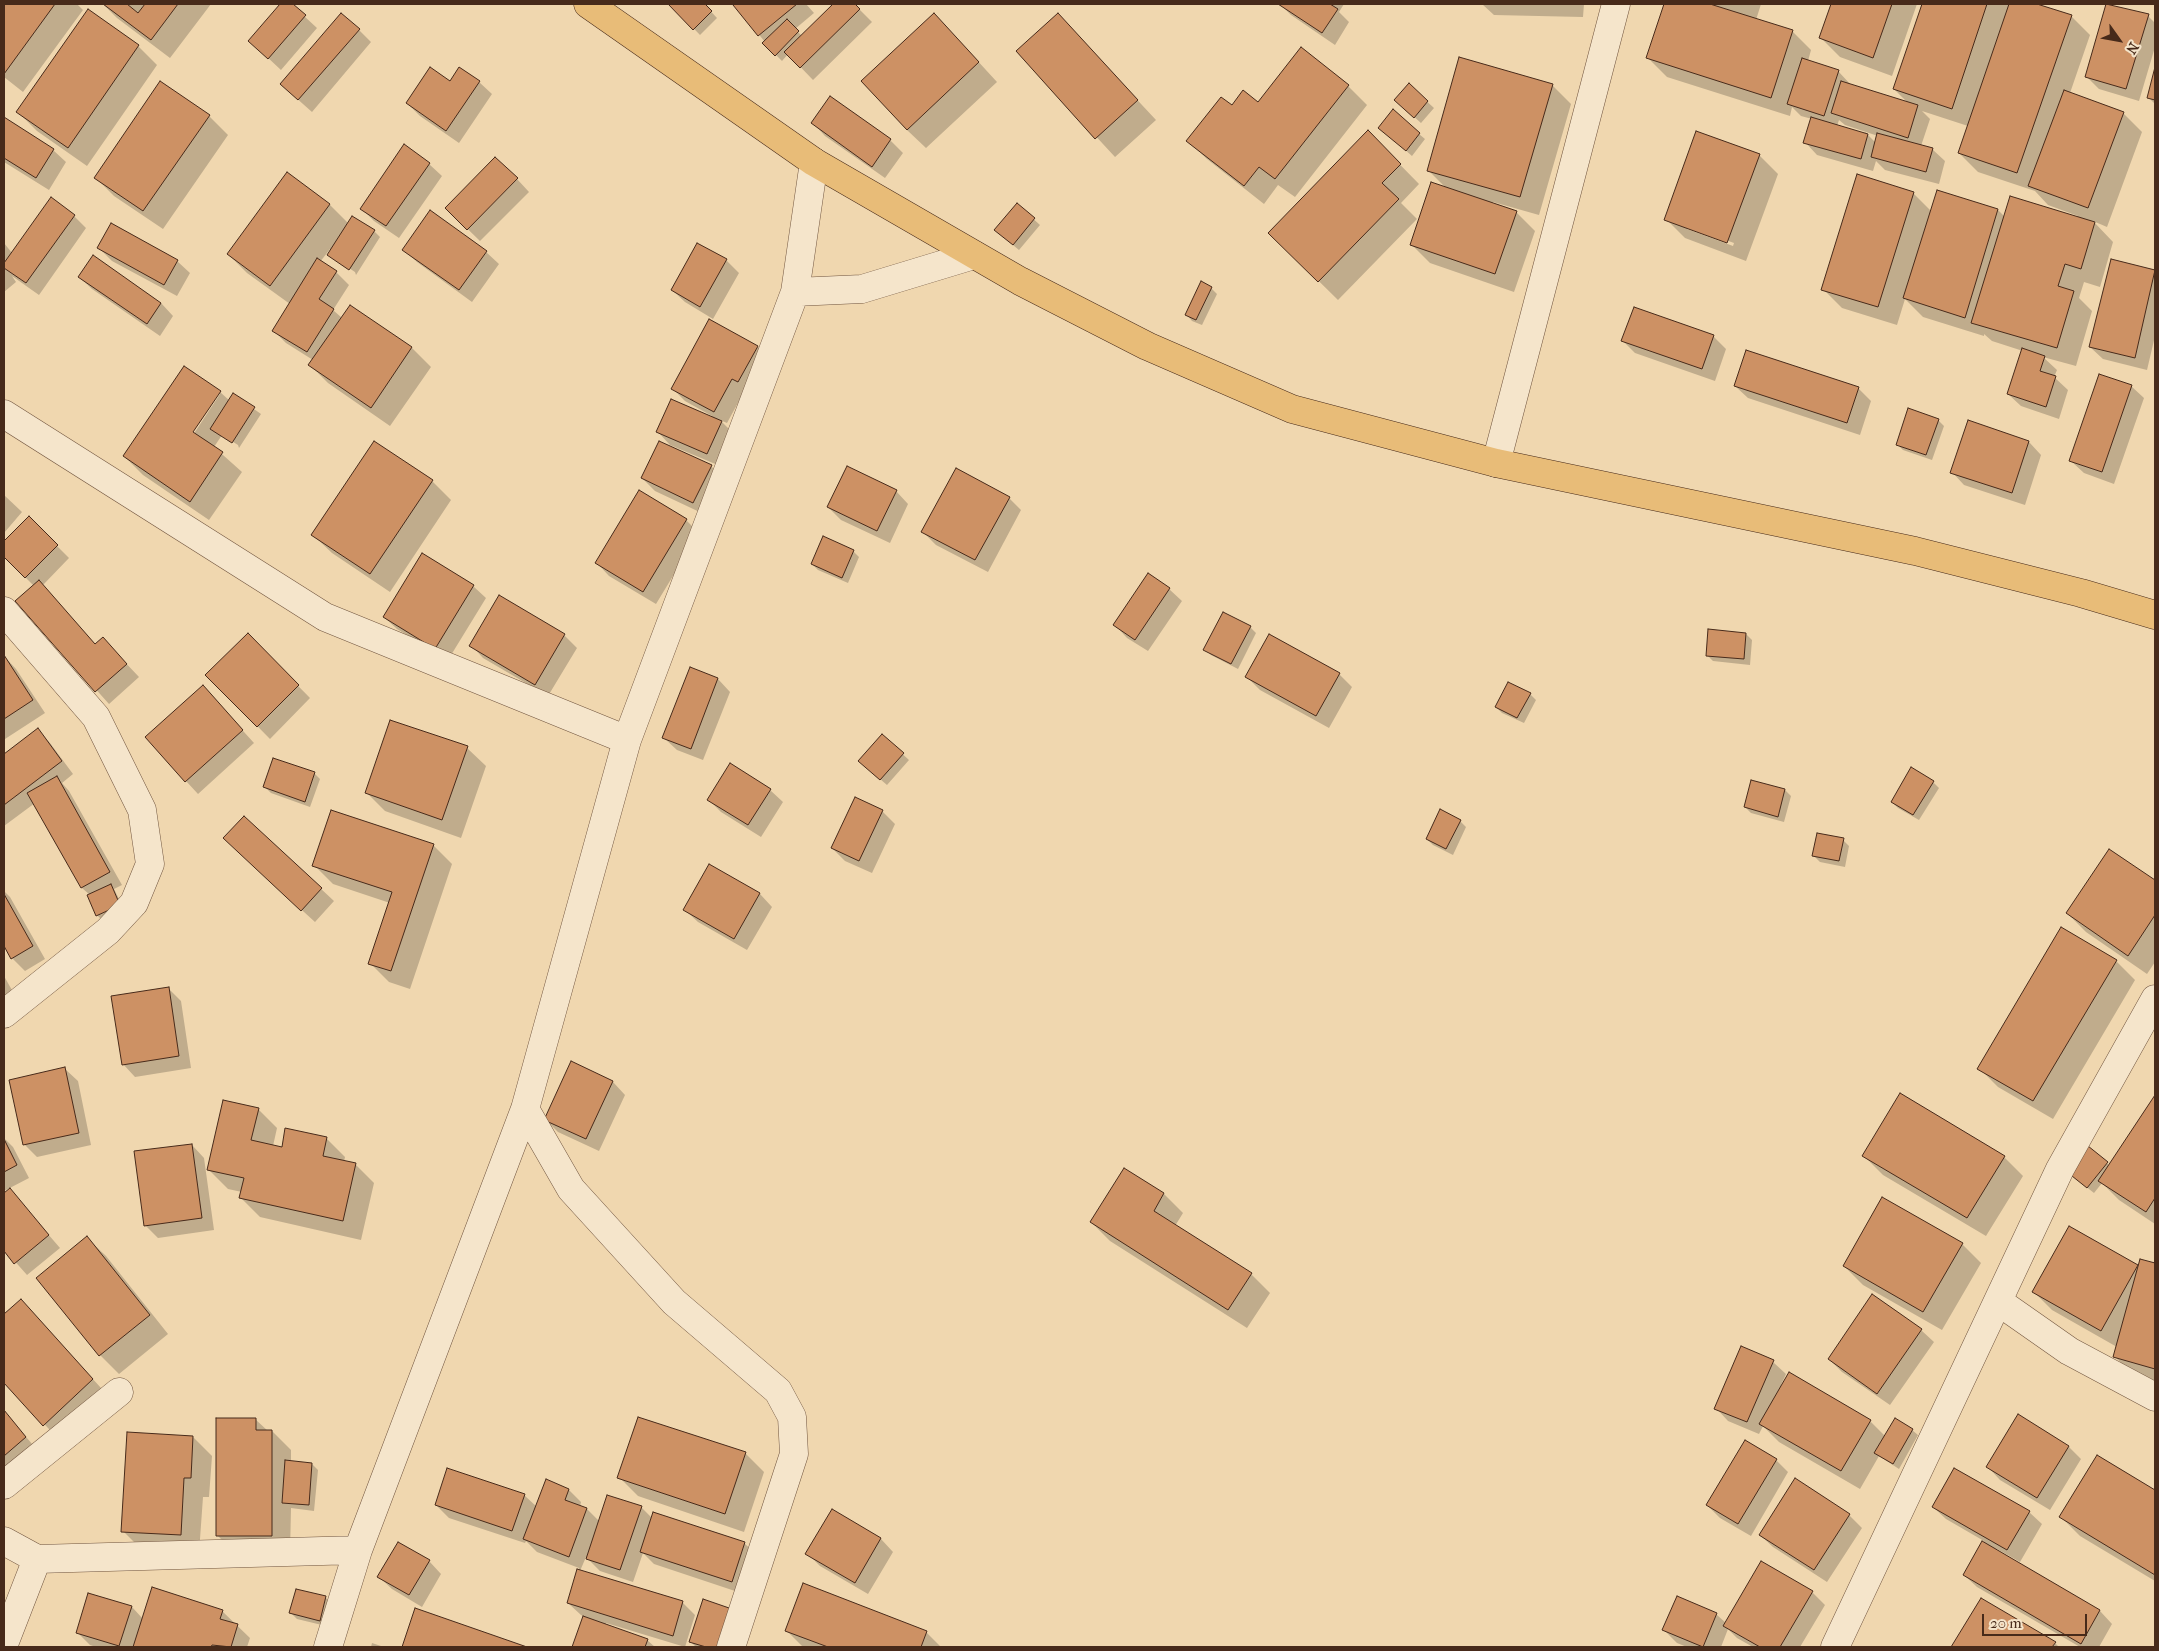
<!DOCTYPE html>
<style>
body{margin:0}
#map{position:relative;width:2159px;height:1651px;overflow:hidden;background:#f0d7af;font-family:"IM FELL French Canon",serif}
canvas{display:block}
.frame{position:absolute;inset:0;border:5px solid #472a1a;pointer-events:none}
.north{position:absolute;left:2094px;top:15px;width:50px;height:50px;-webkit-text-stroke:4px #f5e5cb;paint-order:stroke;rotate:122deg;font-size:14px;font-weight:700;line-height:20px;text-align:center;color:#472a1a}
.north::after{content:'';display:block;margin:auto;width:18px;height:22px;background:#472a1a;clip-path:polygon(50% 0,100% 100%,50% 72%,0 100%)}
.scale{position:absolute;left:1982px;top:1614px;width:105px;height:22px;box-sizing:border-box;border:2px solid #472a1a;border-top:0;padding-left:6px;font-size:15px;line-height:18px;white-space:nowrap;color:#472a1a;-webkit-text-stroke:4px #f5e5cb;paint-order:stroke}
</style>
<div id="map">
<canvas width="2159" height="1651"></canvas>
<div class="frame"></div>
<div class="north">N</div>
<div class="scale">20 m</div>
</div>
<script>
const ctx = document.querySelector('canvas').getContext('2d');
ctx.lineJoin = 'round';
function fillPath(path, color) {
  ctx.fillStyle = color;
  ctx.fill(path, 'evenodd');
}
function toPath(rows) {
  const path = new Path2D();
  for (const r of rows) {
    path.moveTo(r[0], r[1]);
    for (let i = 2; i < r.length; i += 2) path.lineTo(r[i], r[i + 1]);
  }
  return path;
}
function stroke(path, color, width, dash) {
  ctx.strokeStyle = color;
  ctx.lineWidth = width;
  ctx.lineCap = dash ? 'butt' : 'round';
  ctx.setLineDash(dash || []);
  ctx.stroke(path);
}
fillPath(toPath([
 [4,4,77,4,83,10,23,92,4,77],
 [103,4,211,4,170,58,117,18],
 [282,4,291,4,317,28,281,70,250,41],
 [670,4,704,4,717,18,700,35],
 [737,4,806,4,814,13,795,29,802,36,835,4,854,4,872,22,813,80,788,54,782,61,764,43,765,42,735,5],
 [1280,4,1344,4,1339,12,1349,22,1335,45,1291,15],
 [1482,4,1584,4,1583,17,1494,15],
 [1665,4,1761,4,1756,20,1792,31,1811,50,1808,61,1838,71,1851,85,1909,104,1894,89,1923,4,2033,4,2071,16,2090,35,2070,93,2123,113,2142,132,2107,227,2093,221,2113,242,2100,287,2084,282,2079,298,2092,311,2076,366,2043,357,2057,370,2054,377,2068,390,2059,419,2021,406,2008,394,2023,351,1992,341,1984,334,1984,336,1923,317,1905,299,1897,325,1842,308,1823,289,1913,193,1932,212,1938,192,1998,210,2005,217,2078,218,2078,216,2048,205,2035,191,1978,172,1959,153,1968,126,1922,111,1930,119,1921,146,1932,149,1945,161,1939,184,1885,170,1876,161,1873,171,1817,155,1805,142,1812,119,1801,116,1792,107,1790,116,1667,77,1648,58],
 [1839,120,1845,125,1878,136,1876,143,1865,132,1864,134,1837,126],
 [1833,4,1917,4,1892,76,1840,57,1821,38],
 [2107,4,2148,16,2155,23,2155,47,2139,101,2099,89,2086,76],
 [1058,15,1156,120,1115,157,1018,52],
 [359,30,371,42,312,112,294,96],
 [952,33,997,82,926,148,907,130],
 [138,46,157,65,87,166,37,131,18,112],
 [1301,49,1348,86,1367,105,1295,197,1278,185,1264,204,1207,159,1188,141,1232,107,1258,104],
 [2155,72,2155,104,2149,98],
 [450,82,479,82,492,94,459,143,420,116,407,103],
 [1409,85,1434,108,1421,123,1402,106],
 [1552,85,1571,104,1539,215,1493,202,1492,204,1516,212,1535,231,1514,292,1430,263,1411,244,1446,188,1428,170],
 [209,116,228,135,163,229,114,196,95,177],
 [4,119,53,150,66,162,49,190,4,162],
 [813,123,890,140,903,153,885,178,825,136],
 [1368,132,1419,184,1401,203,1417,219,1338,300,1270,233],
 [1386,133,1419,134,1425,139,1412,156],
 [1759,155,1778,174,1746,261,1685,238,1666,219],
 [1687,226,1734,243,1733,246,1687,229],
 [429,164,442,176,399,238,374,221,361,208],
 [287,174,330,205,349,224,374,231,380,237,356,275,355,272,329,255,332,250,330,249,320,262,336,272,349,285,333,310,342,318,350,306,412,348,431,367,390,426,328,383,310,365,313,360,286,343,273,330,290,304,247,273,228,254],
 [517,179,529,192,480,241,446,208],
 [1017,204,1040,225,1019,250,1002,236],
 [74,216,86,228,39,295,12,276,16,282,4,292,4,243,12,253],
 [698,245,727,261,739,273,713,319,685,302,672,290],
 [99,248,177,261,190,273,177,296,112,261],
 [404,250,486,252,499,264,472,302,417,262],
 [2112,261,2155,271,2155,336,2147,370,2103,359,2090,347],
 [79,277,161,303,173,316,160,336,92,289],
 [1211,288,1217,294,1202,325,1192,321,1187,315],
 [1634,308,1714,337,1726,349,1715,381,1635,353,1623,341],
 [758,347,770,359,745,390,727,423,720,420,734,434,720,466,670,445,658,432,711,417,712,416,685,401,673,389],
 [1735,386,1858,388,1871,401,1860,435,1748,398],
 [2131,386,2144,398,2114,484,2084,473,2071,461],
 [220,392,230,401,234,395,261,414,239,448,238,445,222,435,214,447,242,472,209,520,143,475,124,456],
 [217,394,220,394,191,438,189,436],
 [1938,420,1944,426,1932,460,1903,450,1897,444],
 [1969,422,2029,442,2041,455,2025,505,1964,485,1952,472],
 [711,466,723,479,706,515,655,491,642,478],
 [432,481,451,500,390,592,332,553,313,535],
 [896,491,908,504,890,543,841,520,828,507],
 [4,495,22,512,4,533],
 [1009,498,1021,510,988,572,936,545,923,532],
 [29,518,69,558,42,586,96,645,103,639,139,677,109,704,17,601,34,586,4,556,4,543],
 [686,520,699,533,656,604,609,576,597,563],
 [824,538,853,551,859,557,848,583,818,570,812,564],
 [473,586,486,598,448,660,397,629,384,617],
 [1169,589,1182,601,1148,651,1127,638,1115,625],
 [1250,627,1256,633,1238,669,1211,655,1205,649],
 [1746,634,1752,640,1750,665,1713,661,1707,655],
 [248,635,310,698,270,739,207,675],
 [564,635,577,648,548,696,483,658,471,645],
 [4,656,16,669,45,713,5,739,4,737],
 [691,669,718,679,730,692,703,760,677,750,664,738],
 [1339,674,1352,687,1329,728,1260,690,1247,677],
 [1530,694,1536,700,1524,723,1502,713,1496,707],
 [215,700,254,743,198,794,186,781],
 [38,730,50,743,73,774,62,783,69,791,122,885,114,889,125,911,103,921,97,915,90,895,82,888,35,803,4,826,4,755],
 [883,736,909,760,887,785,866,767],
 [467,748,486,766,461,838,385,811,366,792],
 [314,773,320,779,310,807,271,793,265,787],
 [1933,782,1939,788,1919,820,1898,808,1892,802],
 [770,790,783,802,761,837,721,812,708,799],
 [1785,790,1791,796,1784,822,1751,813,1745,807],
 [882,811,895,824,872,873,845,861,832,848],
 [244,817,334,901,315,922,237,851],
 [1460,821,1466,827,1453,855,1433,845,1427,839],
 [1843,840,1849,846,1845,867,1820,862,1814,856],
 [433,845,452,864,410,989,389,982,370,963,390,903,333,884,314,865],
 [2110,850,2155,882,2155,962,2147,974,2086,932,2067,913],
 [710,866,760,894,772,907,747,950,698,922,685,910],
 [4,891,10,897,45,959,25,971,12,958,4,943],
 [2116,961,2135,980,2053,1119,1998,1087,1979,1068],
 [4,976,13,992,4,998],
 [168,988,181,1001,191,1068,135,1077,123,1064],
 [572,1063,613,1082,625,1095,599,1151,558,1132,545,1119],
 [65,1069,78,1081,91,1145,37,1157,24,1144],
 [2155,1097,2155,1224,2119,1200,2102,1183,2094,1193,2075,1178,2088,1148,2110,1166],
 [258,1109,277,1128,273,1146,283,1149,326,1138,345,1157,344,1162,355,1164,374,1183,361,1240,260,1217,241,1198,242,1192,228,1189,209,1170],
 [4,1138,13,1147,29,1178,4,1191],
 [192,1145,204,1158,214,1230,158,1238,145,1225],
 [1864,1156,2004,1157,2023,1176,1986,1236,1883,1175],
 [1124,1170,1164,1194,1183,1213,1175,1226,1251,1274,1270,1293,1247,1328,1110,1241,1091,1222],
 [10,1190,60,1248,27,1275,4,1249,4,1195],
 [2070,1227,2139,1268,2141,1260,2155,1264,2155,1382,2134,1375,2115,1357,2117,1347,2052,1310,2033,1291],
 [87,1238,106,1256,168,1334,119,1374,100,1355],
 [1962,1244,1981,1263,1942,1330,1863,1285,1844,1266],
 [21,1300,111,1399,63,1444,4,1381,4,1316],
 [1921,1330,1934,1342,1890,1405,1842,1372,1829,1359],
 [1773,1362,1786,1374,1781,1385,1782,1386,1870,1421,1885,1436,1912,1430,1918,1435,1899,1469,1879,1456,1860,1489,1779,1442,1763,1426,1759,1434,1728,1421,1716,1408],
 [4,1411,38,1451,4,1479],
 [255,1419,268,1431,272,1431,291,1450,291,1462,312,1464,318,1470,314,1511,291,1508,290,1554,236,1554,217,1535],
 [193,1437,212,1456,209,1497,203,1497,199,1553,142,1550,123,1531],
 [2069,1447,2081,1459,2050,1510,2000,1480,1988,1467],
 [745,1453,764,1472,744,1532,638,1496,619,1477],
 [2098,1456,2155,1491,2155,1581,2080,1536,2061,1517],
 [1776,1460,1788,1472,1751,1536,1720,1518,1707,1505],
 [547,1481,569,1490,581,1502,580,1507,587,1509,600,1522,641,1507,652,1518,744,1543,757,1555,744,1594,654,1564,643,1553,633,1582,600,1571,586,1557,580,1571,682,1602,695,1615,685,1647,606,1623,606,1625,647,1640,655,1647,574,1647,585,1617,581,1615,568,1603,579,1568,537,1552,526,1541,525,1543,449,1518,436,1505,524,1495,537,1507],
 [1933,1507,2029,1512,2042,1524,2020,1562,1997,1549,1996,1551,2100,1611,2112,1624,2099,1647,2080,1647,1977,1587,1964,1575,1984,1541,1946,1519],
 [832,1510,881,1539,893,1552,868,1594,820,1566,807,1553],
 [1849,1515,1862,1528,1827,1582,1773,1547,1760,1535],
 [429,1561,441,1574,422,1607,392,1589,379,1577],
 [1812,1592,1825,1605,1800,1647,1753,1647,1737,1638,1728,1629,1721,1647,1687,1647,1677,1643,1664,1630,1678,1598,1717,1615,1726,1623],
 [325,1597,331,1603,326,1626,297,1619,291,1613],
 [1981,1599,2055,1643,2059,1647,1953,1647],
 [132,1607,143,1619,222,1611,250,1638,247,1647,96,1647,90,1645,78,1633],
 [416,1610,523,1647,403,1647],
 [786,1630,926,1632,941,1647,803,1647],
 [691,1642,727,1647,696,1647],
 [372,1643,384,1647,371,1647]
]), '#0003');
const building = toPath([
 [4,4,55,4,4,74,4,4],
 [103,4,127,4,138,13,145,4,178,4,151,40,103,4],
 [280,4,293,4,306,15,268,59,248,41,280,4],
 [668,4,705,4,712,11,693,30,668,4],
 [735,4,797,4,758,36,733,5,735,4],
 [833,4,855,4,860,9,800,68,784,52,833,4],
 [1278,4,1330,4,1338,9,1322,33,1278,4],
 [1664,4,1710,4,1793,30,1771,98,1646,58,1664,4],
 [1831,4,1892,4,1873,58,1819,38,1831,4],
 [1922,4,1987,4,1952,109,1893,89,1922,4],
 [2009,4,2037,4,2072,15,2017,173,1958,153,2009,4],
 [2106,4,2149,14,2126,89,2085,77,2106,4],
 [88,9,139,45,68,148,16,112,88,9],
 [341,13,360,29,298,100,280,84,341,13],
 [934,13,979,62,907,130,861,81,934,13],
 [1058,13,1138,100,1095,139,1016,51,1058,13],
 [787,19,799,31,775,56,762,43,787,19],
 [1301,47,1349,85,1275,179,1259,167,1244,186,1186,141,1221,97,1232,105,1243,90,1258,102,1301,47],
 [1459,57,1553,84,1520,197,1427,171,1459,57],
 [1802,58,1839,70,1824,116,1787,104,1802,58],
 [430,67,450,81,459,67,480,81,446,131,406,103,430,67],
 [2155,67,2155,100,2147,98,2155,67],
 [160,81,210,115,143,211,94,178,160,81],
 [1841,81,1918,105,1908,138,1831,113,1841,81],
 [1409,83,1428,101,1414,118,1394,100,1409,83],
 [2064,90,2124,112,2088,208,2028,186,2064,90],
 [830,96,891,139,872,167,811,123,830,96],
 [1393,109,1420,133,1406,151,1378,128,1393,109],
 [4,117,54,149,36,178,4,158,4,117],
 [1811,117,1868,134,1861,159,1803,143,1811,117],
 [1368,130,1401,164,1382,183,1399,199,1318,282,1268,233,1368,130],
 [1696,131,1760,154,1727,243,1664,220,1696,131],
 [1877,133,1933,148,1926,172,1871,157,1877,133],
 [404,144,430,163,386,226,360,209,404,144],
 [495,157,518,178,467,230,445,208,495,157],
 [287,172,330,204,270,286,227,254,287,172],
 [1857,174,1914,192,1878,307,1821,290,1857,174],
 [1431,182,1517,211,1495,274,1410,245,1431,182],
 [1937,190,1998,209,1965,318,1903,298,1937,190],
 [2010,196,2095,222,2081,269,2065,264,2058,286,2074,291,2057,348,1971,323,2010,196],
 [51,197,75,215,26,283,4,268,4,263,51,197],
 [1017,203,1035,218,1013,245,994,230,1017,203],
 [430,210,487,251,459,290,402,250,430,210],
 [352,216,375,230,349,270,327,255,352,216],
 [111,223,178,260,164,285,97,248,111,223],
 [697,243,727,259,700,307,671,290,697,243],
 [93,255,161,303,147,324,78,277,93,255],
 [317,258,337,271,319,299,334,309,307,352,272,331,317,258],
 [2111,259,2155,270,2135,358,2089,347,2111,259],
 [1201,281,1212,287,1196,320,1185,315,1201,281],
 [350,305,412,347,371,408,308,365,350,305],
 [1634,307,1714,335,1702,369,1621,341,1634,307],
 [709,319,758,346,738,382,732,379,714,412,671,389,709,319],
 [2022,348,2045,356,2040,371,2056,376,2046,407,2007,394,2022,348],
 [1746,350,1859,387,1847,423,1734,386,1746,350],
 [184,366,221,391,193,432,223,452,190,502,123,456,184,366],
 [2099,374,2132,385,2102,472,2069,461,2099,374],
 [233,393,255,407,232,443,210,429,233,393],
 [671,399,722,421,707,454,656,432,671,399],
 [1908,408,1939,419,1926,455,1896,445,1908,408],
 [1968,420,2029,441,2012,493,1950,473,1968,420],
 [374,441,433,480,370,574,311,535,374,441],
 [659,441,712,465,693,503,641,478,659,441],
 [847,466,897,490,877,531,827,507,847,466],
 [956,468,1010,497,975,560,921,532,956,468],
 [639,490,687,519,643,592,595,563,639,490],
 [29,516,58,545,25,578,4,557,4,541,29,516],
 [823,536,854,550,842,578,811,564,823,536],
 [422,553,474,585,435,649,383,617,422,553],
 [1148,573,1170,588,1135,640,1113,625,1148,573],
 [39,580,95,644,103,637,127,664,95,692,15,601,39,580],
 [499,595,565,634,535,685,469,646,499,595],
 [1223,612,1251,626,1231,664,1203,650,1223,612],
 [1708,629,1746,633,1744,659,1706,656,1708,629],
 [248,633,299,685,257,727,205,675,248,633],
 [1269,634,1340,673,1316,716,1245,677,1269,634],
 [4,655,33,700,4,719,4,655],
 [690,667,718,678,691,749,662,738,690,667],
 [1508,682,1531,693,1517,718,1495,707,1508,682],
 [203,685,243,730,185,782,145,737,203,685],
 [390,720,468,746,442,820,365,793,390,720],
 [38,728,62,761,4,805,4,754,38,728],
 [882,734,904,753,880,780,858,761,882,734],
 [273,758,315,772,305,802,263,787,273,758],
 [730,763,771,789,748,825,707,800,730,763],
 [1911,767,1934,781,1913,815,1891,802,1911,767],
 [57,776,110,872,81,888,27,793,57,776],
 [1751,780,1785,789,1778,817,1744,807,1751,780],
 [855,797,883,810,859,861,831,848,855,797],
 [1440,809,1461,820,1446,849,1426,839,1440,809],
 [331,810,434,844,391,971,368,964,392,892,312,866,331,810],
 [244,816,322,888,301,911,223,838,244,816],
 [1817,833,1844,838,1839,861,1812,856,1817,833],
 [2109,849,2155,880,2155,915,2128,956,2066,913,2109,849],
 [709,864,760,893,734,939,683,910,709,864],
 [111,884,120,905,96,916,87,895,111,884],
 [4,894,33,946,11,959,4,946,4,894],
 [2061,927,2117,960,2033,1101,1977,1069,2061,927],
 [169,987,179,1056,122,1065,111,996,169,987],
 [571,1061,613,1081,586,1139,544,1120,571,1061],
 [65,1067,79,1133,23,1145,9,1080,65,1067],
 [1900,1093,2005,1156,1967,1218,1862,1156,1900,1093],
 [2155,1095,2155,1198,2146,1212,2098,1181,2155,1095],
 [223,1100,259,1108,251,1140,282,1147,285,1128,327,1137,323,1156,356,1163,343,1221,239,1198,244,1178,207,1170,223,1100],
 [4,1139,17,1165,4,1172,4,1139],
 [192,1144,202,1218,144,1226,134,1151,192,1144],
 [2088,1146,2108,1162,2087,1188,2067,1172,2088,1146],
 [1124,1168,1164,1193,1154,1211,1252,1273,1228,1310,1090,1222,1124,1168],
 [10,1188,49,1235,14,1264,4,1251,4,1193,10,1188],
 [1882,1197,1963,1243,1923,1312,1843,1266,1882,1197],
 [2069,1226,2138,1265,2101,1331,2032,1292,2069,1226],
 [87,1236,150,1315,99,1356,36,1278,87,1236],
 [2140,1259,2155,1263,2155,1369,2113,1357,2140,1259],
 [1872,1294,1922,1329,1877,1394,1828,1359,1872,1294],
 [21,1299,93,1379,43,1426,4,1383,4,1314,21,1299],
 [1741,1346,1774,1360,1747,1422,1714,1409,1741,1346],
 [1789,1372,1871,1420,1841,1471,1759,1424,1789,1372],
 [4,1410,26,1437,4,1456,4,1410],
 [2018,1414,2069,1446,2037,1498,1986,1467,2018,1414],
 [638,1417,746,1452,725,1514,617,1478,638,1417],
 [216,1418,256,1418,256,1430,272,1430,272,1536,216,1536,216,1418],
 [1895,1418,1913,1429,1893,1464,1874,1453,1895,1418],
 [127,1432,193,1436,191,1478,184,1478,181,1535,121,1532,127,1432],
 [1745,1440,1777,1459,1738,1524,1706,1505,1745,1440],
 [2097,1455,2155,1490,2155,1575,2059,1517,2097,1455],
 [285,1460,312,1463,309,1505,282,1503,285,1460],
 [447,1468,525,1494,512,1531,435,1505,447,1468],
 [1954,1468,2030,1511,2007,1550,1932,1507,1954,1468],
 [1795,1478,1850,1514,1814,1570,1759,1535,1795,1478],
 [546,1479,569,1489,565,1500,587,1508,569,1557,523,1539,546,1479],
 [607,1495,642,1506,620,1570,586,1559,607,1495],
 [832,1509,881,1538,855,1583,805,1554,832,1509],
 [653,1512,745,1542,732,1582,640,1552,653,1512],
 [1982,1541,2100,1610,2081,1644,1963,1575,1982,1541],
 [398,1542,430,1560,409,1595,377,1577,398,1542],
 [1761,1561,1813,1591,1780,1647,1760,1647,1723,1626,1761,1561],
 [577,1569,683,1601,673,1636,567,1603,577,1569],
 [803,1583,927,1631,921,1647,828,1647,785,1631,803,1583],
 [152,1587,223,1610,220,1619,238,1624,231,1647,212,1645,211,1647,133,1647,152,1587],
 [296,1589,326,1596,320,1621,289,1613,296,1589],
 [88,1593,132,1606,119,1646,76,1633,88,1593],
 [1677,1596,1717,1613,1703,1647,1662,1630,1677,1596],
 [1981,1598,2056,1642,2052,1647,1951,1647,1981,1598],
 [703,1599,732,1609,720,1647,706,1647,689,1642,703,1599],
 [415,1608,527,1647,402,1647,415,1608],
 [583,1616,648,1639,645,1647,572,1647,583,1616]
]);
fillPath(building, '#cd9164');
stroke(building, '#472a1a', 1);
const minor = toPath([
 [795,292,862,289,974,255],
 [4,414,325,617,627,740],
 [1496,463,1616,4],
 [4,611,96,717,142,810,150,864,134,903,108,931,4,1014],
 [525,1109,571,1189,674,1302,778,1391,792,1417,794,1454,731,1647],
 [1999,1302,2069,1351,2155,1397],
 [4,1485,119,1392],
 [4,1541,37,1559,358,1550],
 [4,1644,37,1559],
 [328,1647,358,1550,525,1109,627,740,795,292,814,162],
 [1835,1647,2060,1169,2155,999]
]);
const primary = toPath([
 [588,4,814,162,1020,281,1147,346,1292,409,1496,463,1915,551,2081,593,2155,615]
]);
stroke(minor, '#71553f', 29);
stroke(primary, '#472a1a', 29);
stroke(minor, '#f5e5cb', 28);
stroke(primary, '#e8bc78', 28);
</script>
